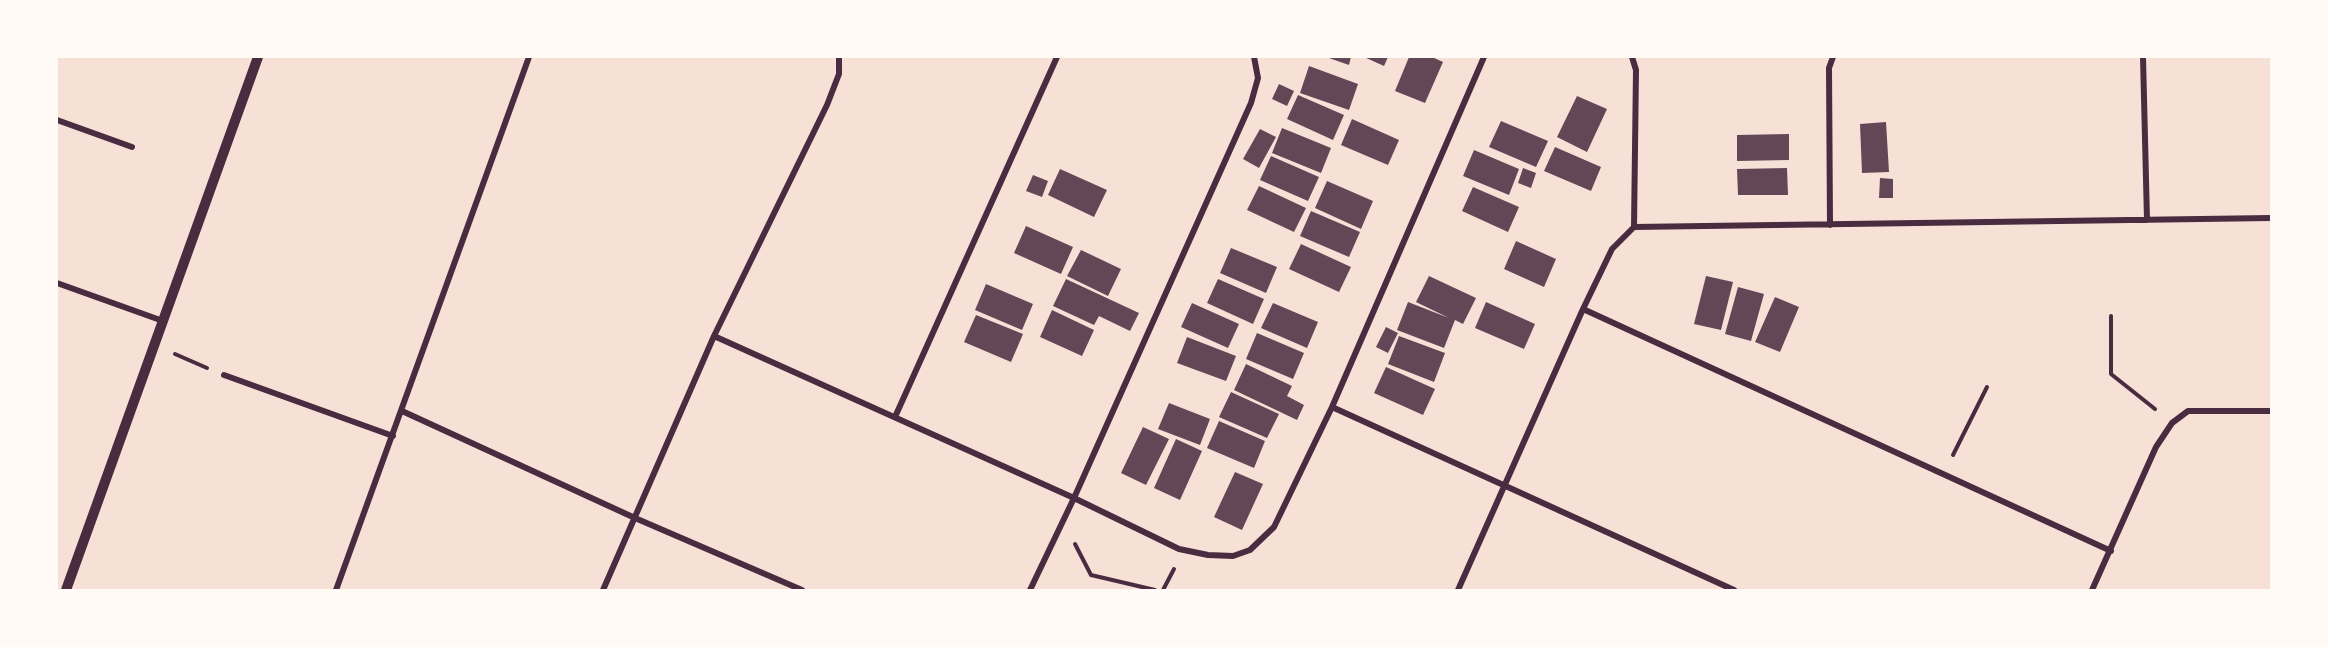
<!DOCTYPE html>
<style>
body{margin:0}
#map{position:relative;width:2328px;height:647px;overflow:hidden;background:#f7e1d7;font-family:Roboto,sans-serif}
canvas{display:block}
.frame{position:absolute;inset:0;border:58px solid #fffaf5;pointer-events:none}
</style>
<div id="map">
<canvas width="2328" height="647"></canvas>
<div class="frame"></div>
</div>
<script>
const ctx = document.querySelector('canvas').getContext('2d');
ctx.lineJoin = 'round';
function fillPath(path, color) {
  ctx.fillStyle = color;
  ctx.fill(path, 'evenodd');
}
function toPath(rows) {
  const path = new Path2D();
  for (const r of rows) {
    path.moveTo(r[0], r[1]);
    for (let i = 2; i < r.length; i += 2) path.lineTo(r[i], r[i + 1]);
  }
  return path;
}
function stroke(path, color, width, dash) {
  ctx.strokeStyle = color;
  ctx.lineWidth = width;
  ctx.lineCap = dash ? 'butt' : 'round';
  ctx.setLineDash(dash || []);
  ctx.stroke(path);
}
fillPath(toPath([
 [1326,57,1351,57,1349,65],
 [1364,57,1388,57,1384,66],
 [1409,57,1432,57,1443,62,1425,103,1395,91],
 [1309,66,1358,84,1349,110,1300,93],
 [1279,84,1294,91,1287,106,1272,99],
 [1298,95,1344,115,1333,140,1287,119],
 [1577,96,1607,109,1587,152,1557,137],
 [1352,119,1399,140,1388,165,1341,145],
 [1501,121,1548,141,1536,167,1489,147],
 [1886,122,1889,172,1862,173,1860,124],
 [1282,128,1331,148,1321,173,1272,153],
 [1260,129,1276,137,1259,168,1243,159],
 [1789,134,1789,160,1737,161,1737,135],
 [1555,147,1601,167,1591,191,1544,171],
 [1474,150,1519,169,1509,195,1463,176],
 [1271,156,1319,177,1308,201,1260,180],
 [1523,168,1536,173,1531,188,1518,183],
 [1787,168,1788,195,1738,195,1737,169],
 [1060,169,1107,190,1094,217,1048,195],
 [1033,175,1048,181,1042,197,1026,191],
 [1880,178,1893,179,1893,198,1879,198],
 [1327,181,1373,201,1361,229,1315,208],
 [1259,186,1306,208,1294,232,1247,210],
 [1473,187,1519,207,1508,232,1462,211],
 [1311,211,1360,232,1349,257,1300,236],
 [1026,226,1073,247,1061,274,1014,253],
 [1516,241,1556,259,1544,287,1504,269],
 [1301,244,1351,267,1339,292,1289,269],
 [1231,248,1277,267,1266,293,1220,273],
 [1081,250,1121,269,1108,296,1067,276],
 [1429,276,1476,298,1463,324,1455,320,1444,348,1397,330,1408,302,1449,318,1416,302],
 [1706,276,1733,282,1721,330,1694,324],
 [1066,279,1139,313,1130,331,1099,316,1094,325,1053,306],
 [1218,279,1264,299,1253,324,1207,303],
 [986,284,1033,304,1022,330,975,310],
 [1738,287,1764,294,1751,341,1725,334],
 [1775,297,1799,307,1780,352,1755,342],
 [1486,302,1535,324,1524,349,1475,328],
 [1192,303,1239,324,1228,348,1181,327],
 [1273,303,1318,322,1307,348,1261,328],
 [1052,310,1094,330,1082,356,1040,337],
 [976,315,1023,334,1011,362,964,342],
 [1386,327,1398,333,1388,353,1376,347],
 [1257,333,1304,353,1293,379,1246,359],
 [1399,336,1445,353,1434,382,1388,364],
 [1187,337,1236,356,1226,381,1177,363],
 [1246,364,1292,386,1287,396,1304,405,1297,420,1234,390],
 [1386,367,1435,389,1423,415,1374,393],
 [1231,392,1279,414,1267,438,1219,417],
 [1169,403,1210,419,1200,445,1158,429],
 [1219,421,1265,441,1254,468,1207,448],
 [1143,427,1169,439,1146,485,1121,473],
 [1176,439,1202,451,1180,500,1154,488],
 [1235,472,1263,484,1242,530,1214,517]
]), '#644757');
stroke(toPath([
 [2111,316,2111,374,2155,409],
 [175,354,207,368],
 [1953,455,1987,387],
 [1075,544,1091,575,1155,590],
 [1163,590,1174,569]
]), '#4a2c40', 4);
stroke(toPath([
 [1632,57,1636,70,1634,227],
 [2143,57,2147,220],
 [57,120,132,147],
 [1830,225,1829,68,1833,57],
 [57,283,163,321],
 [1583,309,2111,551],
 [714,336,1074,498,1179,549,1208,555,1233,556,1250,550,1274,527,1332,407,1484,57],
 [224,375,393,436],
 [1332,407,1734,590],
 [402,411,635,518,802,590],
 [895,417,1057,57],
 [336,590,529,57],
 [603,590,714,336,827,105,839,74,839,57],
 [1030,590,1074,498,1251,103,1258,78,1254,57],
 [1458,590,1583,309,1612,249,1634,227,2271,218],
 [2092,590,2156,447,2172,423,2188,411,2271,411]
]), '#4a2c40', 6);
stroke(toPath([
 [66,590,258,57]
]), '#4a2c40', 10);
</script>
